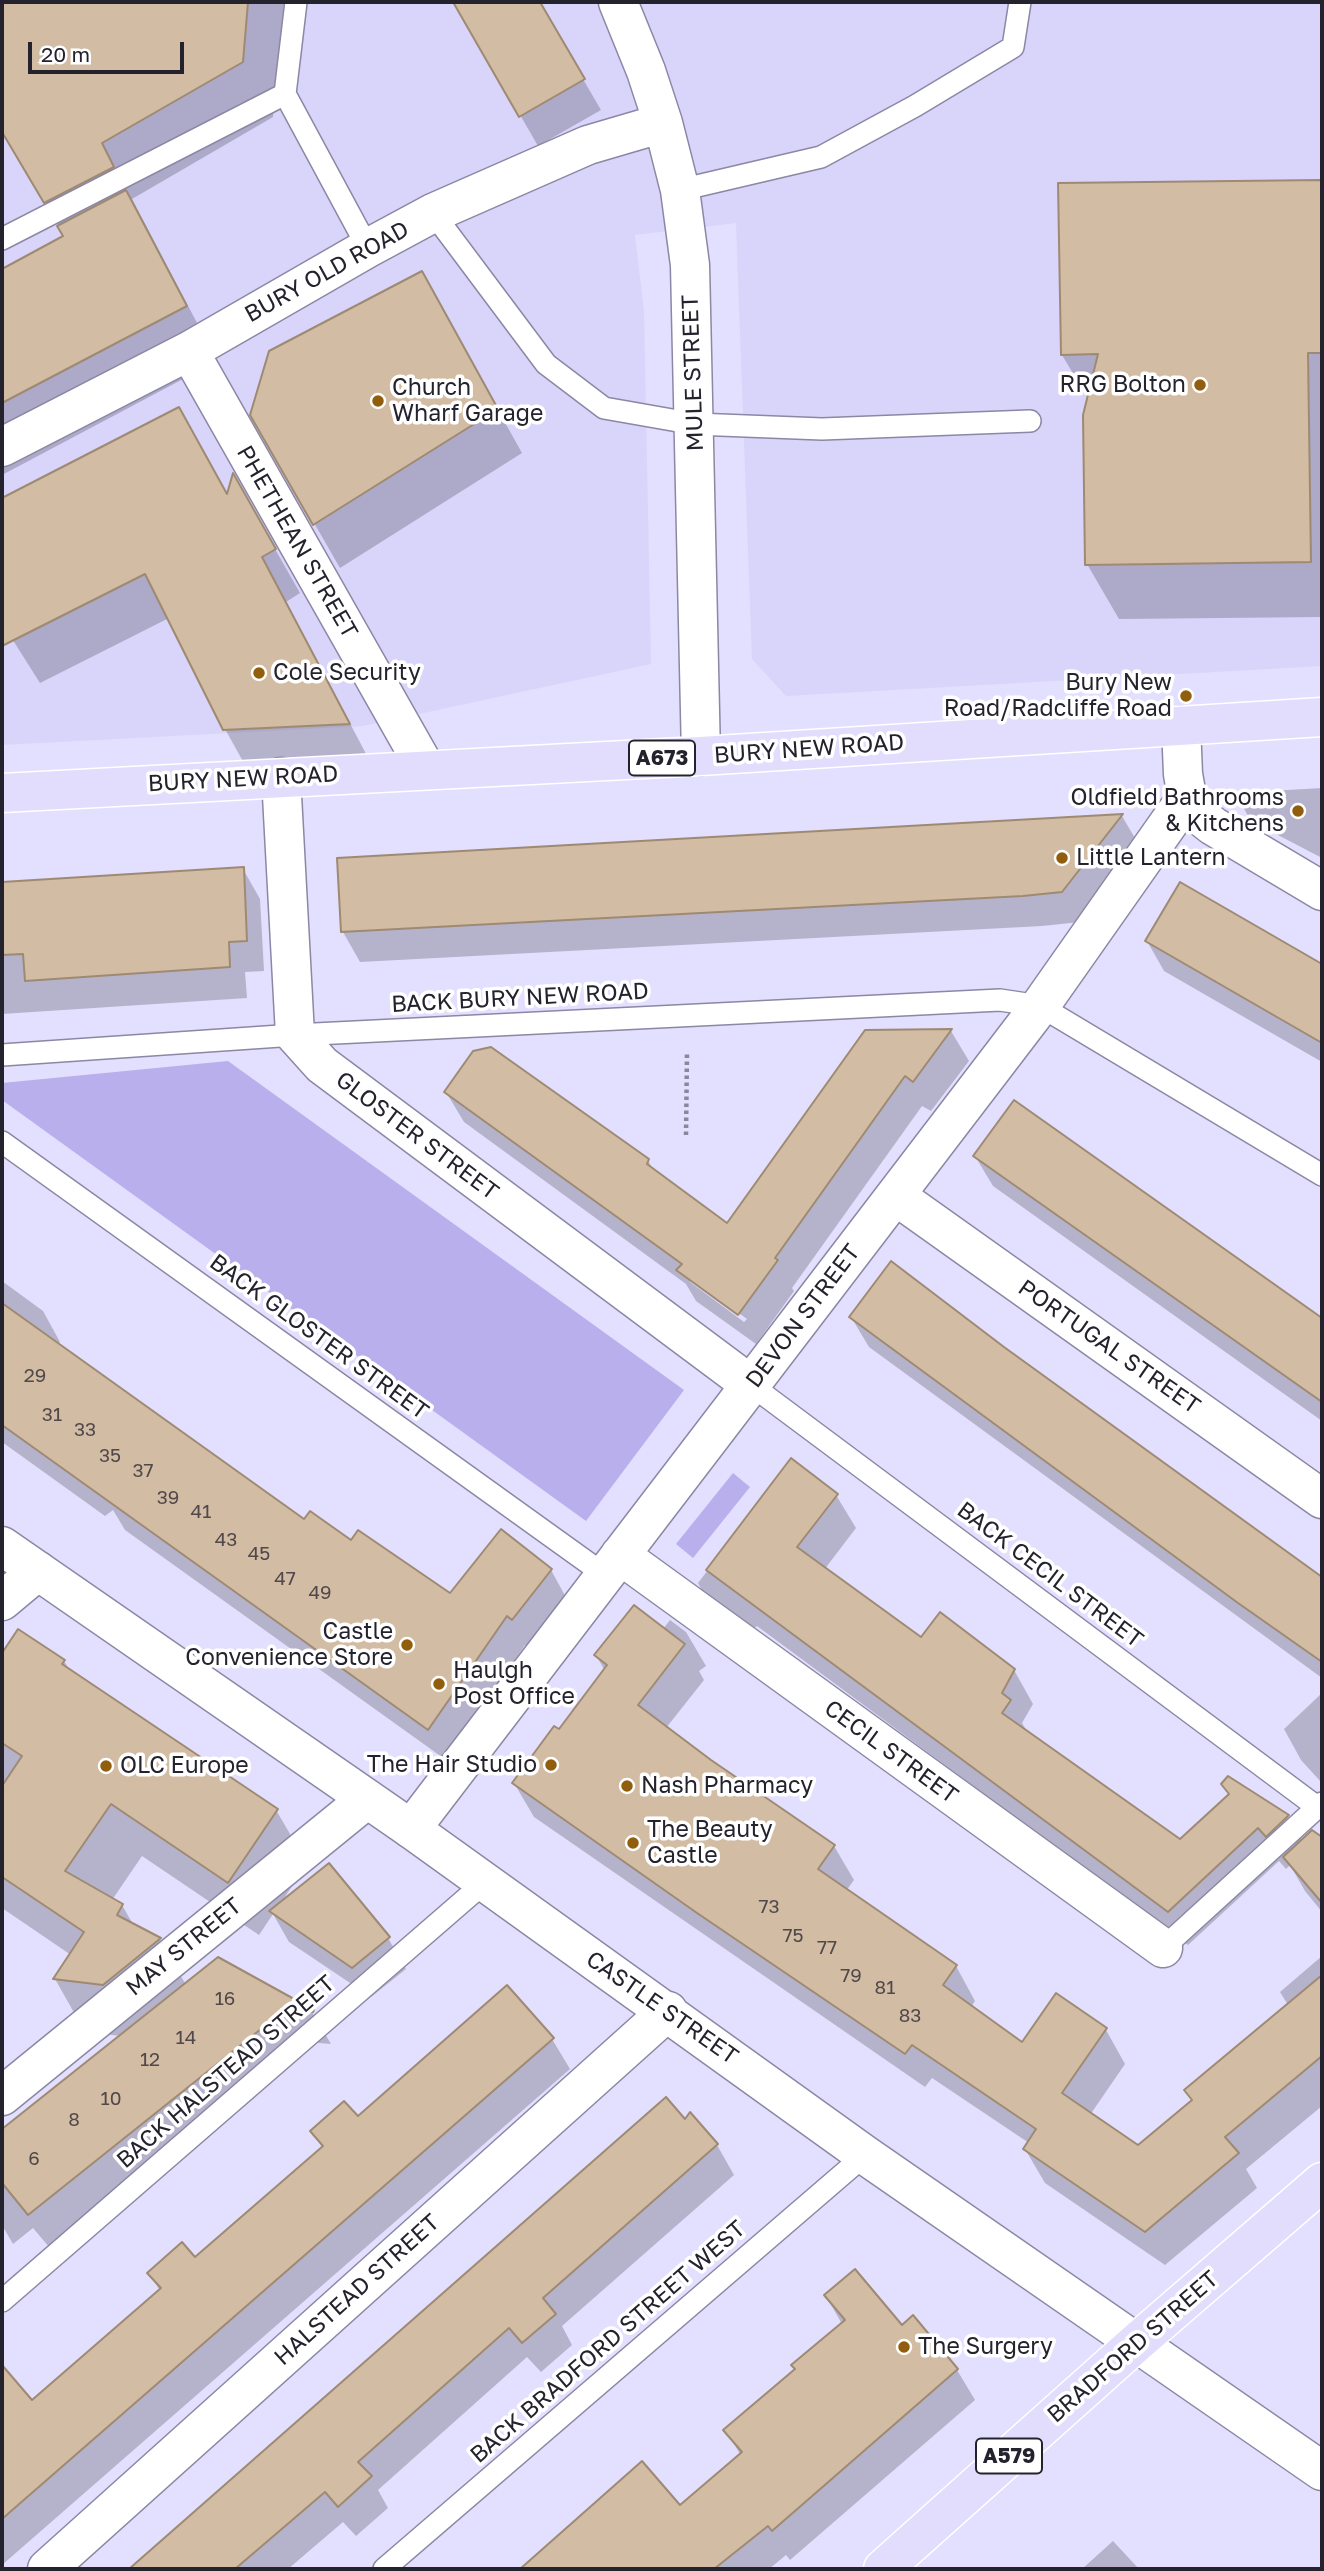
<!DOCTYPE html>
<style>
body{margin:0}
#map{position:relative;width:1324px;height:2571px;overflow:hidden;background:#e3dffe;font-family:"Golos Text",sans-serif}
canvas{display:block}
.frame{position:absolute;inset:0;border:4px solid #24222d;pointer-events:none}
.scale{position:absolute;left:28px;top:42px;width:156px;height:32px;box-sizing:border-box;border:4px solid #24222d;border-top:0;padding-left:9px;font-size:21px;line-height:24px;white-space:nowrap;color:#24222d;-webkit-text-stroke:5px #fff;paint-order:stroke}
</style>
<div id="map">
<canvas width="1324" height="2571"></canvas>
<div class="frame"></div>
<div class="scale">20 m</div>
</div>
<script>
const ctx = document.querySelector('canvas').getContext('2d');
ctx.lineJoin = 'round';
function fillPath(path, color) {
  ctx.fillStyle = color;
  ctx.fill(path, 'evenodd');
}
function toPath(rows) {
  const path = new Path2D();
  for (const r of rows) {
    path.moveTo(r[0], r[1]);
    for (let i = 2; i < r.length; i += 2) path.lineTo(r[i], r[i + 1]);
  }
  return path;
}
function stroke(path, color, width, dash) {
  ctx.strokeStyle = color;
  ctx.lineWidth = width;
  ctx.lineCap = dash ? 'butt' : 'round';
  ctx.setLineDash(dash || []);
  ctx.stroke(path);
}
function label(font, color, halo, rows, align = 'center') {
  ctx.font = font + ' "Golos Text",sans-serif';
  ctx.lineWidth = 7;
  ctx.setLineDash([]);
  ctx.textBaseline = 'middle';
  ctx.strokeStyle = halo;
  ctx.fillStyle = color;
  for (const [text, x, y, turn = 0] of rows) {
    ctx.save();
    ctx.translate(x, y);
    ctx.rotate((+turn || 0) * Math.PI / 180);
    ctx.textAlign = isNaN(turn) ? turn : align;
    if (halo) ctx.strokeText(text, 0, 0);
    ctx.fillText(text, 0, 0);
    ctx.restore();
  }
}
fillPath(toPath([
 [2,2,1322,2,1322,666,786,696,752,659,736,223,635,235,644,312,651,664,363,726,2,745]
]), '#d9d4fa');
fillPath(toPath([
 [228,1061,684,1390,586,1521,2,1100,2,1083],
 [733,1473,750,1487,693,1558,676,1544]
]), '#b9afed');
fillPath(toPath([
 [2,2,284,2,273,117,132,199,217,361,2,475,2,270,65,237,2,129],
 [455,2,538,2,601,110,538,146],
 [1322,181,1322,617,1119,619,1087,564,1089,400,1062,355,1060,185],
 [446,317,522,453,340,568,252,415],
 [178,409,228,497,234,477,300,593,286,602,373,767,250,774,225,729,169,618,40,683,2,623,2,500],
 [1322,788,1322,858,1251,821,1235,793],
 [1122,816,1139,845,1080,922,1042,926,360,962,343,932,339,859],
 [243,869,260,899,264,971,245,972,247,998,2,1014,2,882],
 [1181,884,1322,966,1322,1062,1164,971,1147,941],
 [951,1031,969,1061,931,1111,922,1106,792,1288,794,1291,756,1344,696,1301,686,1284,464,1122,446,1092,648,1160,654,1172,728,1225,866,1032],
 [690,1278,747,1319,744,1322,690,1282],
 [1014,1103,1322,1320,1322,1421,993,1186,975,1156],
 [2,1281,43,1311,60,1342,58,1345,304,1521,351,1543,451,1595,551,1570,568,1601,530,1649,525,1645,446,1760,125,1530,113,1510,105,1516,2,1442],
 [851,1317,1237,1519,1322,1579,1322,1678,869,1347],
 [791,1461,836,1495,856,1528,824,1570,922,1640,1014,1670,1033,1704,1022,1723,1028,1733,1180,1841,1230,1796,1223,1784,1228,1778,1288,1817,1302,1841,1312,1832,1322,1839,1322,1912,1305,1891,1290,1865,1286,1869,1279,1861,1188,1945,757,1626,744,1636,717,1617,698,1583],
 [670,1620,686,1632,706,1666,699,1671,704,1680,666,1728,834,1846,854,1880,846,1891,956,1966,975,2001,971,2007,1023,2045,1106,2030,1125,2064,1090,2115,1138,2148,1193,2102,1186,2090,1288,2005,1280,1992,1322,1956,1322,2106,1246,2169,1257,2188,1165,2265,1045,2183,1025,2149,1029,2143,932,2078,925,2087,534,1817,514,1783,559,1732,605,1671,596,1655,663,1629],
 [19,1631,64,1661,70,1671,276,1810,307,1863,281,1903,388,1938,406,1969,371,1997,289,1942,273,1914,259,1935,142,1856,112,1900,122,1905,134,1926,160,1940,186,1985,312,2012,331,2044,306,2042,49,2247,33,2228,13,2244,2,2225,2,2125,5,2130,121,2036,85,2032,55,1979,71,1955,2,1908,2,1657],
 [1322,1693,1322,1781,1321,1782,1301,1760,1284,1729],
 [552,2039,570,2069,2,2565,2,2401,19,2387,32,2403,160,2291,149,2273,194,2260,323,2149,312,2131,358,2119],
 [665,2099,685,2121,717,2145,734,2175,562,2326,572,2345,541,2372,527,2357,378,2490,388,2508,356,2536,343,2522,288,2569,131,2569],
 [826,2296,902,2327,913,2318,957,2370,975,2400,790,2560,786,2555,769,2569,522,2569,642,2463,680,2507,741,2456,726,2430,796,2370,842,2324],
 [1113,2541,1139,2569,1082,2569]
]), '#0003');
const building = toPath([
 [2,2,248,2,243,62,102,143,114,167,44,203,2,132,2,2],
 [453,2,540,2,585,79,519,117,453,2],
 [1322,180,1322,353,1308,353,1311,562,1085,565,1083,415,1098,354,1061,355,1058,183,1322,180],
 [126,190,187,306,2,403,2,269,63,236,57,226,126,190],
 [422,271,498,409,313,525,250,415,269,351,422,271],
 [179,407,227,494,233,473,276,549,262,557,350,724,223,730,145,574,2,646,2,498,179,407],
 [1123,814,1062,892,1023,896,341,932,337,858,1123,814],
 [244,867,247,941,229,942,230,967,25,981,23,954,2,955,2,882,244,867],
 [1180,882,1322,964,1322,1043,1145,941,1180,882],
 [952,1029,913,1082,905,1076,775,1258,778,1260,738,1315,676,1270,682,1264,444,1092,473,1051,491,1047,649,1159,647,1164,727,1223,865,1030,952,1029],
 [1014,1100,1322,1318,1322,1402,973,1156,1014,1100],
 [891,1261,1004,1347,1322,1577,1322,1662,1238,1603,849,1317,891,1261],
 [2,1303,304,1519,310,1511,351,1540,358,1530,450,1593,501,1529,552,1569,512,1620,507,1616,428,1730,2,1425,2,1303],
 [791,1458,838,1494,797,1547,921,1637,940,1612,1015,1669,1002,1693,1011,1700,1002,1713,1180,1839,1229,1794,1221,1784,1228,1776,1289,1815,1266,1837,1258,1828,1168,1912,706,1570,791,1458],
 [634,1605,685,1644,638,1705,711,1760,835,1845,818,1869,957,1965,943,1985,1022,2042,1056,1993,1107,2028,1062,2093,1138,2145,1192,2100,1184,2090,1322,1975,1322,2056,1225,2137,1239,2153,1145,2232,1023,2149,1036,2129,912,2045,905,2054,697,1913,512,1783,554,1726,559,1729,607,1665,594,1655,634,1605],
 [18,1629,65,1660,62,1664,278,1809,228,1883,111,1804,65,1871,123,1904,117,1915,161,1938,103,1985,53,1979,84,1932,2,1877,2,1786,22,1756,2,1743,2,1653,18,1629],
 [1312,1830,1322,1837,1322,1903,1283,1857,1312,1830],
 [329,1863,390,1937,352,1968,269,1911,329,1863],
 [218,1957,314,2010,313,2012,286,2009,28,2215,2,2183,2,2129,218,1957],
 [507,1985,554,2038,2,2519,2,2365,32,2400,161,2288,147,2273,182,2242,195,2257,323,2146,310,2131,344,2101,358,2116,507,1985],
 [666,2097,685,2119,690,2112,718,2144,543,2298,556,2314,522,2343,509,2328,358,2462,372,2476,338,2507,325,2492,235,2569,129,2569,666,2097],
 [855,2269,902,2325,913,2315,958,2369,772,2531,768,2526,714,2569,520,2569,642,2461,680,2505,742,2452,723,2430,795,2369,791,2365,845,2320,824,2295,855,2269]
]);
fillPath(building, '#d2bca3');
stroke(building, '#9e8a72', 2);
const service = toPath([
 [296,2,285,94,368,248],
 [680,190,821,157,915,106,1013,47,1020,2],
 [433,213,546,364,604,408,695,424,822,429,1030,421],
 [2,239,285,94],
 [2,1055,295,1035,1000,1000,1040,1006,1322,1175],
 [2,1142,605,1575],
 [751,1385,1317,1807],
 [1163,1948,1322,1803],
 [2,2301,484,1883],
 [384,2569,865,2155]
]);
const minor = toPath([
 [618,2,646,71,663,123,680,190,690,265,701,756],
 [189,351,426,769],
 [2,447,189,351,368,248,433,213,588,145,663,123],
 [1181,726,1183,774,1187,797,1199,815,1213,826,1322,891],
 [281,777,295,1035,322,1065,751,1385],
 [896,1196,1322,1499],
 [620,1555,1163,1948],
 [2,1601,38,1571],
 [411,1829,1040,1006,1187,797],
 [2,2096,367,1799],
 [47,2569,668,2011]
]);
const secondary = toPath([
 [2,1546,411,1829,865,2155,1322,2471]
]);
const primary = toPath([
 [2,793,701,756,1322,717],
 [883,2569,1136,2343,1322,2182]
]);
stroke(service, '#8b87a4', 24);
stroke(minor, '#8b87a4', 41);
stroke(secondary, '#8b87a4', 41);
stroke(primary, '#fff', 41);
stroke(toPath([
 [686,1135,687,1052]
]), '#8a879d', 4.5, [3.5, 3.5]);
stroke(service, '#fff', 21);
stroke(minor, '#fff', 38);
stroke(secondary, '#fff', 38);
stroke(primary, '#e2ddfd', 38);
for (const [x, y, r, color] of [
 [1200,385,7,"#905e0d"],
 [378,401,7,"#905e0d"],
 [259,673,7,"#905e0d"],
 [1186,696,7,"#905e0d"],
 [1298,811,7,"#905e0d"],
 [1062,858,7,"#905e0d"],
 [407,1645,7,"#905e0d"],
 [439,1684,7,"#905e0d"],
 [551,1765,7,"#905e0d"],
 [106,1766,7,"#905e0d"],
 [627,1786,7,"#905e0d"],
 [633,1843,7,"#905e0d"],
 [904,2347,7,"#905e0d"]
]) {
  const dot = new Path2D();
  dot.arc(x, y, r, 0, 2 * Math.PI);
  ctx.fillStyle = color;
  ctx.fill(dot);
  stroke(dot, '#fff', 2.5);
}
label('19px', '#50484a', null, [
 ["29",35,1376],
 ["31",52,1415],
 ["33",85,1430],
 ["35",110,1456],
 ["37",143,1471],
 ["39",168,1498],
 ["41",201,1512],
 ["43",226,1540],
 ["45",259,1554],
 ["47",285,1579],
 ["49",320,1593],
 ["73",769,1907],
 ["75",793,1936],
 ["77",827,1948],
 ["79",851,1976],
 ["81",885,1988],
 ["16",225,1999],
 ["83",910,2016],
 ["14",186,2038],
 ["12",150,2060],
 ["10",111,2099],
 ["8",74,2120],
 ["6",34,2159]
]);
for (const [x, y, w] of [
 [662,758,66],
 [1009,2456,66]
]) {
  const box = new Path2D();
  box.roundRect(x - w / 2, y - 17.5, w, 35, 5);
  ctx.fillStyle = '#fff';
  ctx.fill(box);
  stroke(box, '#24222d', 2);
}
label('bold 21px', '#24222d', null, [
 ["A673",662,758],
 ["A579",1009,2456]
]);
label('23px', '#24222d', '#fff', [
 ["BURY OLD ROAD",327,272,-29],
 ["MULE STREET",693,373,-92],
 ["PHETHEAN STREET",297,542,60],
 ["BURY NEW ROAD",809,749,-4],
 ["BURY NEW ROAD",243,779,-3],
 ["BACK BURY NEW ROAD",520,998,-3],
 ["GLOSTER STREET",417,1136,37],
 ["DEVON STREET",803,1316,-53],
 ["BACK GLOSTER STREET",319,1337,36],
 ["PORTUGAL STREET",1109,1347,35],
 ["BACK CECIL STREET",1050,1575,37],
 ["CECIL STREET",891,1752,36],
 ["MAY STREET",184,1947,-39],
 ["CASTLE STREET",662,2008,35],
 ["BACK HALSTEAD STREET",226,2072,-41],
 ["HALSTEAD STREET",357,2290,-42],
 ["BACK BRADFORD STREET WEST",608,2342,-41],
 ["BRADFORD STREET",1133,2347,-41]
]);
label('23px', '#24222d', '#fff', [
 ["RRG Bolton",1186,385,"right"],
 ["Church",392,388],
 ["Wharf Garage",392,414],
 ["Cole Security",273,673],
 ["Bury New",1172,683,"right"],
 ["Road/Radcliffe Road",1172,709,"right"],
 ["Oldfield Bathrooms",1284,798,"right"],
 ["& Kitchens",1284,824,"right"],
 ["Little Lantern",1076,858],
 ["Castle",393,1632,"right"],
 ["Convenience Store",393,1658,"right"],
 ["Haulgh",453,1671],
 ["Post Office",453,1697],
 ["The Hair Studio",537,1765,"right"],
 ["OLC Europe",120,1766],
 ["Nash Pharmacy",641,1786],
 ["The Beauty",647,1830],
 ["Castle",647,1856],
 ["The Surgery",918,2347]
], 'left');
</script>
